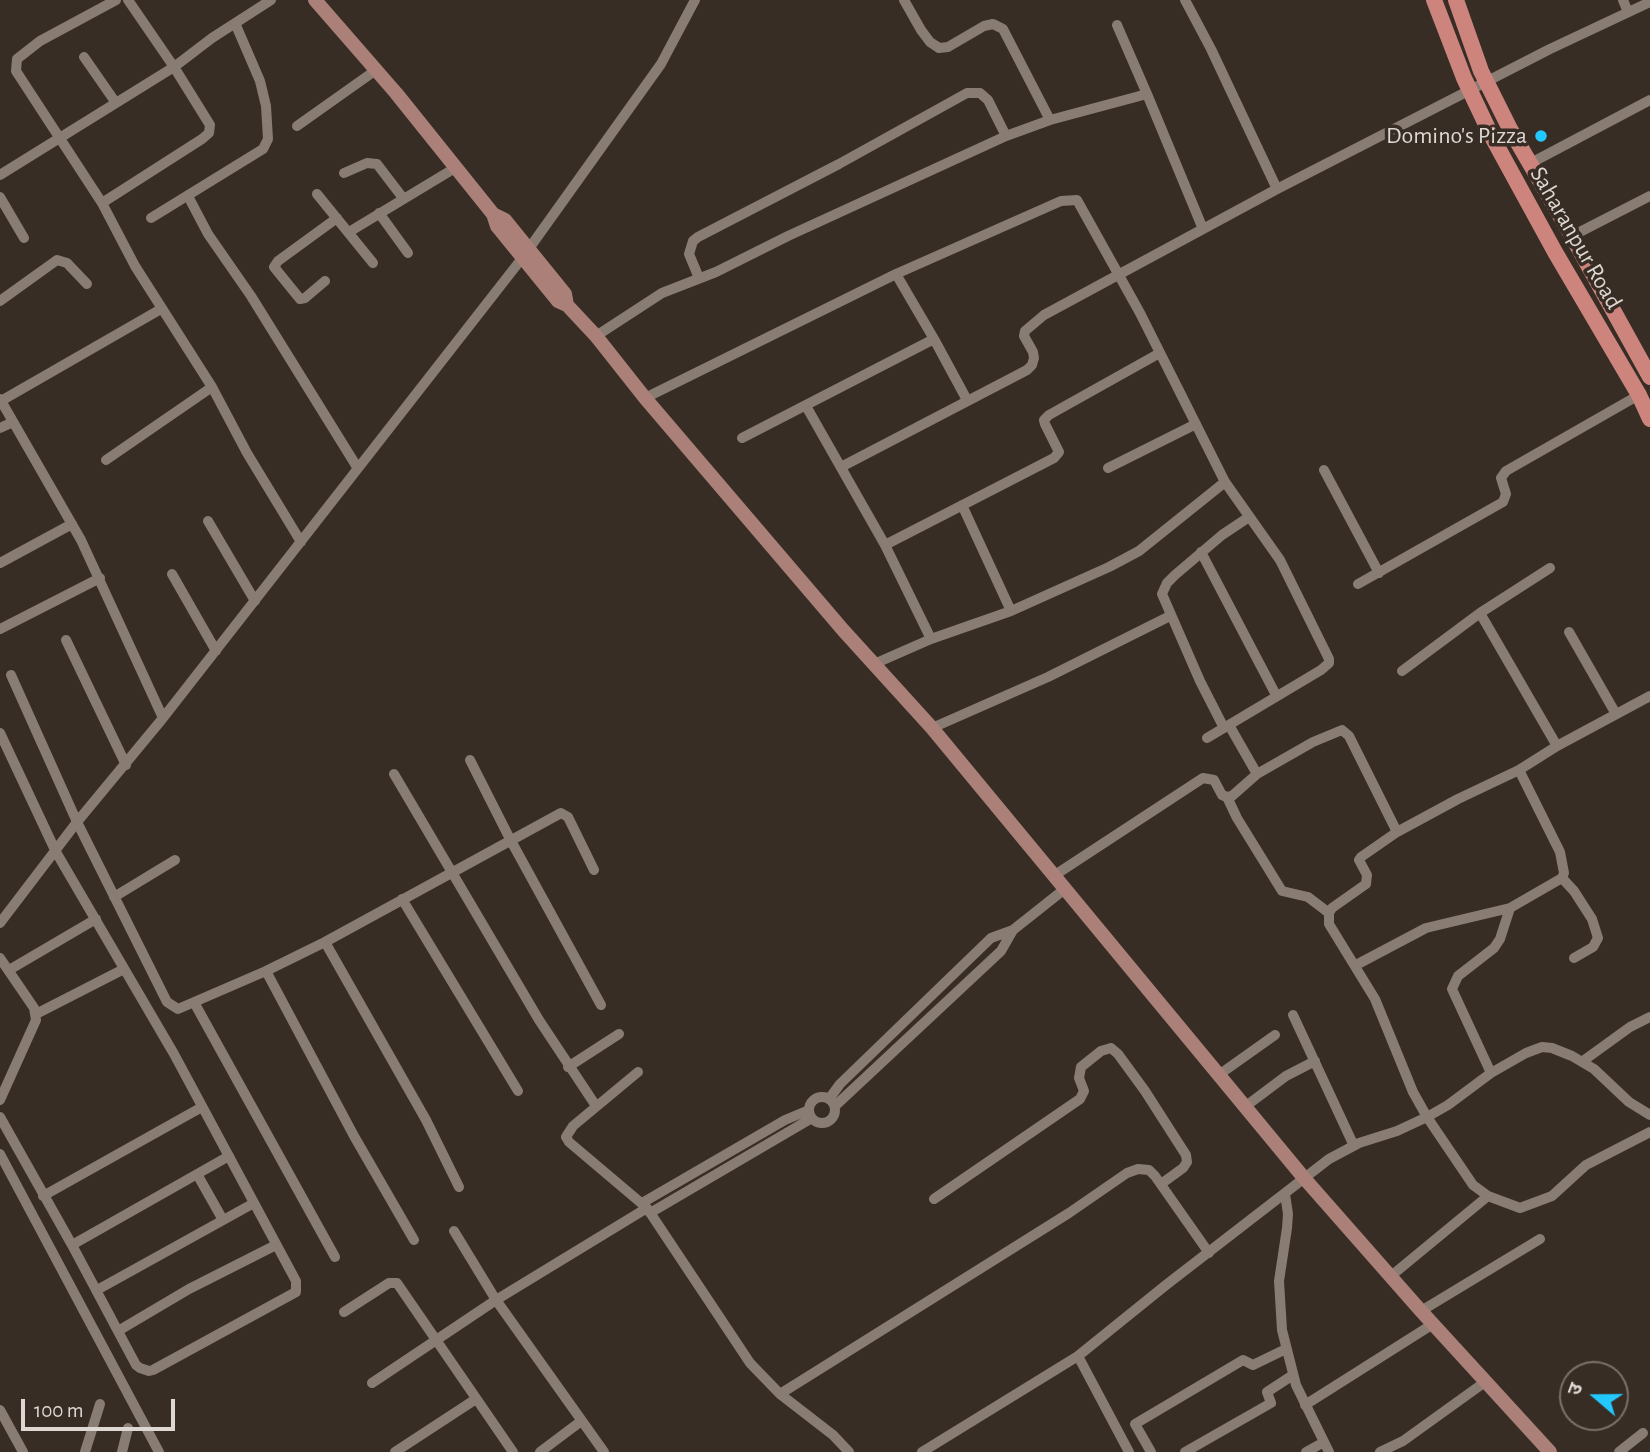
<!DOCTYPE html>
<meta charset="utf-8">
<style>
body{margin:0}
#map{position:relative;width:1650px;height:1452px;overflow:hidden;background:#372d25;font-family:"Alegreya Sans","Noto Sans Devanagari",sans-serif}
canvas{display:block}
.north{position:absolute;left:1559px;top:1361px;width:70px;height:70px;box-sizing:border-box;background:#372d25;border:2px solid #7a716a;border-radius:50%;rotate:290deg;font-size:19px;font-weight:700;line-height:28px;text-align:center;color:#ded7d2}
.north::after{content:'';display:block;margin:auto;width:24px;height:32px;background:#23c9fe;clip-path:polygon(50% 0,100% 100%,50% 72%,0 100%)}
.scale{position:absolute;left:21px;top:1399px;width:154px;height:32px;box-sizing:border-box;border:4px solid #ded7d2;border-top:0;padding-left:9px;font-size:21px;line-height:24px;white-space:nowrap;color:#ded7d2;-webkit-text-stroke:5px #372d25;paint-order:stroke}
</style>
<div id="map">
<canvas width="1650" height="1452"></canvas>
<div class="north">उ</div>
<div class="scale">100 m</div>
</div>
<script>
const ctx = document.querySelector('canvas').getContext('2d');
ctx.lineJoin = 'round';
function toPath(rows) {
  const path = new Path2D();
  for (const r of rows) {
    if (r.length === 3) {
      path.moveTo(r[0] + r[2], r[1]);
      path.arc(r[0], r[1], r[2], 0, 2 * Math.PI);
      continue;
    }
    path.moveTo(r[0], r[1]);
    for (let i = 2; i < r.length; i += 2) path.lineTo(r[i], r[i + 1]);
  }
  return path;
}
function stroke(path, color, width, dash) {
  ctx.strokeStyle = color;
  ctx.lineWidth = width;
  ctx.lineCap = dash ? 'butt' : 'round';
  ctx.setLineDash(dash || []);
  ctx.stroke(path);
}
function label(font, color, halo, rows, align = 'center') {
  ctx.font = font + ' "Alegreya Sans",sans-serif';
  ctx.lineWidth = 7;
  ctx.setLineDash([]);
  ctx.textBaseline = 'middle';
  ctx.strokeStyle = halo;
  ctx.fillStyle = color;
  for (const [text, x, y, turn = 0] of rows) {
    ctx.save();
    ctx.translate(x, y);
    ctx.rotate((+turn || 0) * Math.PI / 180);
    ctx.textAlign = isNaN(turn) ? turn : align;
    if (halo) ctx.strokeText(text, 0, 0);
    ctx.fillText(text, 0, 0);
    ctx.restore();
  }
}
stroke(toPath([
 [116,0,40,41,17,59,16,71,102,203,135,266,212,387,247,453,301,542],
 [904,0,921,30,930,42,939,48,948,47,984,26,993,24,1003,29,1050,120],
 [1185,0,1211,49,1277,189],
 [1623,0,1628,12],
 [1117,25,1147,94],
 [84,57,116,103],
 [297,126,376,70],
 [1529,164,1650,100],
 [344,173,367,163,377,164,403,198],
 [0,175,174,67,212,38,271,0],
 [317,194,373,263],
 [188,196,208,234,251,296,357,467],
 [0,197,24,238],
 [102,203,202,139,209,133,210,125,174,67,128,0],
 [379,213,408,253],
 [151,218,263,149,268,139,266,106,260,81,235,23],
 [349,232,455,168],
 [1572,236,1650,196],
 [896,274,934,339,967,400],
 [699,278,689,254,693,241,698,237,839,164,967,93,980,93,988,100,1006,136],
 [325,281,305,298,300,299,274,267,278,261,337,218],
 [0,301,57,260,67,263,87,284],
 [596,336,662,293,716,272,788,236,1006,136,1050,120,1147,94,1203,229],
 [645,398,896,274,1061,201,1077,200,1140,313,1225,482,1280,560,1329,659,1329,663,1321,670,1207,738],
 [0,399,81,540,163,718],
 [1,401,161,309],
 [806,406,885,545,931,639,1011,611,1109,567,1139,551,1225,482],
 [0,428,13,422],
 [742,438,934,339],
 [106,460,212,387],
 [841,467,1027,370,1032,365,1034,358,1033,352,1024,336,1025,331,1044,315,1277,189,1550,49,1650,2],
 [1108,468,1196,424],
 [1324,470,1379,573],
 [962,505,1011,611],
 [208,521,255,601],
 [885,545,1054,458,1059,452,1045,424,1044,420,1049,415,1158,354],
 [1201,552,1276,695],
 [0,563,72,524],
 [172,574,216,651],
 [1358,584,1503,502,1506,494,1501,478,1506,471,1639,395],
 [1480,613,1557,746],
 [0,629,100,578],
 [1569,632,1616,714],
 [66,640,126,765],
 [874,664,931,639],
 [1402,671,1480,613,1550,568],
 [11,675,77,822,167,1002,178,1009,266,971,325,942,561,813,568,817,594,870],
 [1229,725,1257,774],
 [932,728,1048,677,1170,616],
 [1224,728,1200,681,1162,594,1167,583,1175,575,1222,535,1249,517],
 [0,733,56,852,174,1054,296,1281,296,1292,153,1370,149,1371,140,1368,136,1365,72,1245,0,1117],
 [470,760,510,839,601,1005],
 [394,774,539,1020,596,1106],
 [1227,797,1237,818,1282,891,1308,897,1329,913],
 [1397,832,1458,799,1519,770,1557,746,1650,696],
 [1055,875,1203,778,1214,780,1222,795,1227,797,1232,796,1257,774,1313,742,1342,730,1349,736,1397,832,1361,857,1359,860,1367,875,1366,884,1332,908,1329,913,1329,924,1375,999,1413,1092,1427,1117,1473,1185,1488,1196,1520,1208,1552,1196,1586,1165,1650,1132],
 [1562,878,1574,891,1592,919,1598,938,1593,947,1574,958],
 [114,897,175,860],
 [402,899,518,1091],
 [0,923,77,822,163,718,523,257,661,64,695,0],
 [325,942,426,1120,459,1187],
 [0,958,34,1008,36,1020,0,1100],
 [1356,965,1426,928,1510,908,1562,878,1564,873,1560,852,1519,770],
 [9,970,96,919],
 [266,971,354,1136,414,1240],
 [195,1004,335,1257],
 [36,1014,124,969],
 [1293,1015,1354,1146],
 [1583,1061,1630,1027,1650,1017],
 [568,1067,619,1034],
 [638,1072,573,1126,566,1137,569,1142,647,1208,750,1363,780,1394,833,1435,849,1452],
 [1491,1073,1452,989,1458,976,1494,948,1500,939,1510,908],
 [1220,1074,1275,1035],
 [822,1110,13],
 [829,1099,840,1084,991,938,1013,930,1066,888],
 [835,1106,1001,951,1013,930],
 [1246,1106,1286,1076,1315,1061],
 [0,1154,159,1452],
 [197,1174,223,1220],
 [1285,1194,1288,1214,1287,1228,1279,1281,1282,1330,1296,1385,1329,1452],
 [43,1196,202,1107],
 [934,1199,1080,1099,1084,1091,1079,1078,1081,1067,1101,1051,1111,1048,1118,1054,1145,1091,1186,1155,1187,1162,1183,1168,1161,1184],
 [642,1203,785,1120,809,1110],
 [650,1213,812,1118],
 [454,1231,496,1300,604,1452],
 [72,1245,229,1156],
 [1391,1276,1488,1196],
 [97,1290,254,1203],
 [1421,1311,1540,1239],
 [344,1312,389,1283,397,1283,513,1452],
 [118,1331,189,1289,276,1245],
 [1078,1356,1129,1452],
 [372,1383,496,1300,647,1208],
 [780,1394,1069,1213,1127,1173,1138,1169,1149,1170,1155,1176,1209,1253],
 [1305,1405,1433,1324],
 [0,1410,23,1452],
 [85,1452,100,1404],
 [122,1452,128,1428],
 [395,1452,476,1399],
 [540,1452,580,1422],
 [922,1452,1078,1356,1166,1285,1329,1159,1359,1143,1397,1131,1427,1117,1448,1105,1491,1073,1526,1053,1542,1047,1552,1048,1572,1056,1594,1069,1629,1102,1650,1115],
 [1151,1452,1135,1424,1243,1360,1253,1365,1286,1349],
 [1185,1452,1271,1403,1267,1392,1293,1375],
 [1306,1452,1324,1442],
 [1380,1452,1403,1441,1485,1382],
 [1619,1452,1643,1433]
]), '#887c73', 10);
stroke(toPath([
 [315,0,396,93,493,214,497,226,558,301,567,305,596,336,645,398,843,630,932,728,1304,1178,1421,1311,1550,1452],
 [493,214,505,220,565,294,567,305]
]), '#aa8078', 14);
stroke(toPath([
 [1434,0,1464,78,1491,135,1555,252,1639,395,1650,419],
 [1456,0,1481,71,1510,129,1572,236,1650,377]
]), '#cc847d', 16);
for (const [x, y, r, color] of [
 [1541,136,7,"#23c9fe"]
]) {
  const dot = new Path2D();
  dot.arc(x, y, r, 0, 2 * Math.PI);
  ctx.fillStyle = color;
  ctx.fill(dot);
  stroke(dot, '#372d25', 2.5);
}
label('24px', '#ded7d2', '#372d25', [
 ["Domino's Pizza",1527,136]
], 'right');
label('24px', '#ded7d2', '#372d25', [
 ["Saharanpur Road",1576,238,60]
]);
</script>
